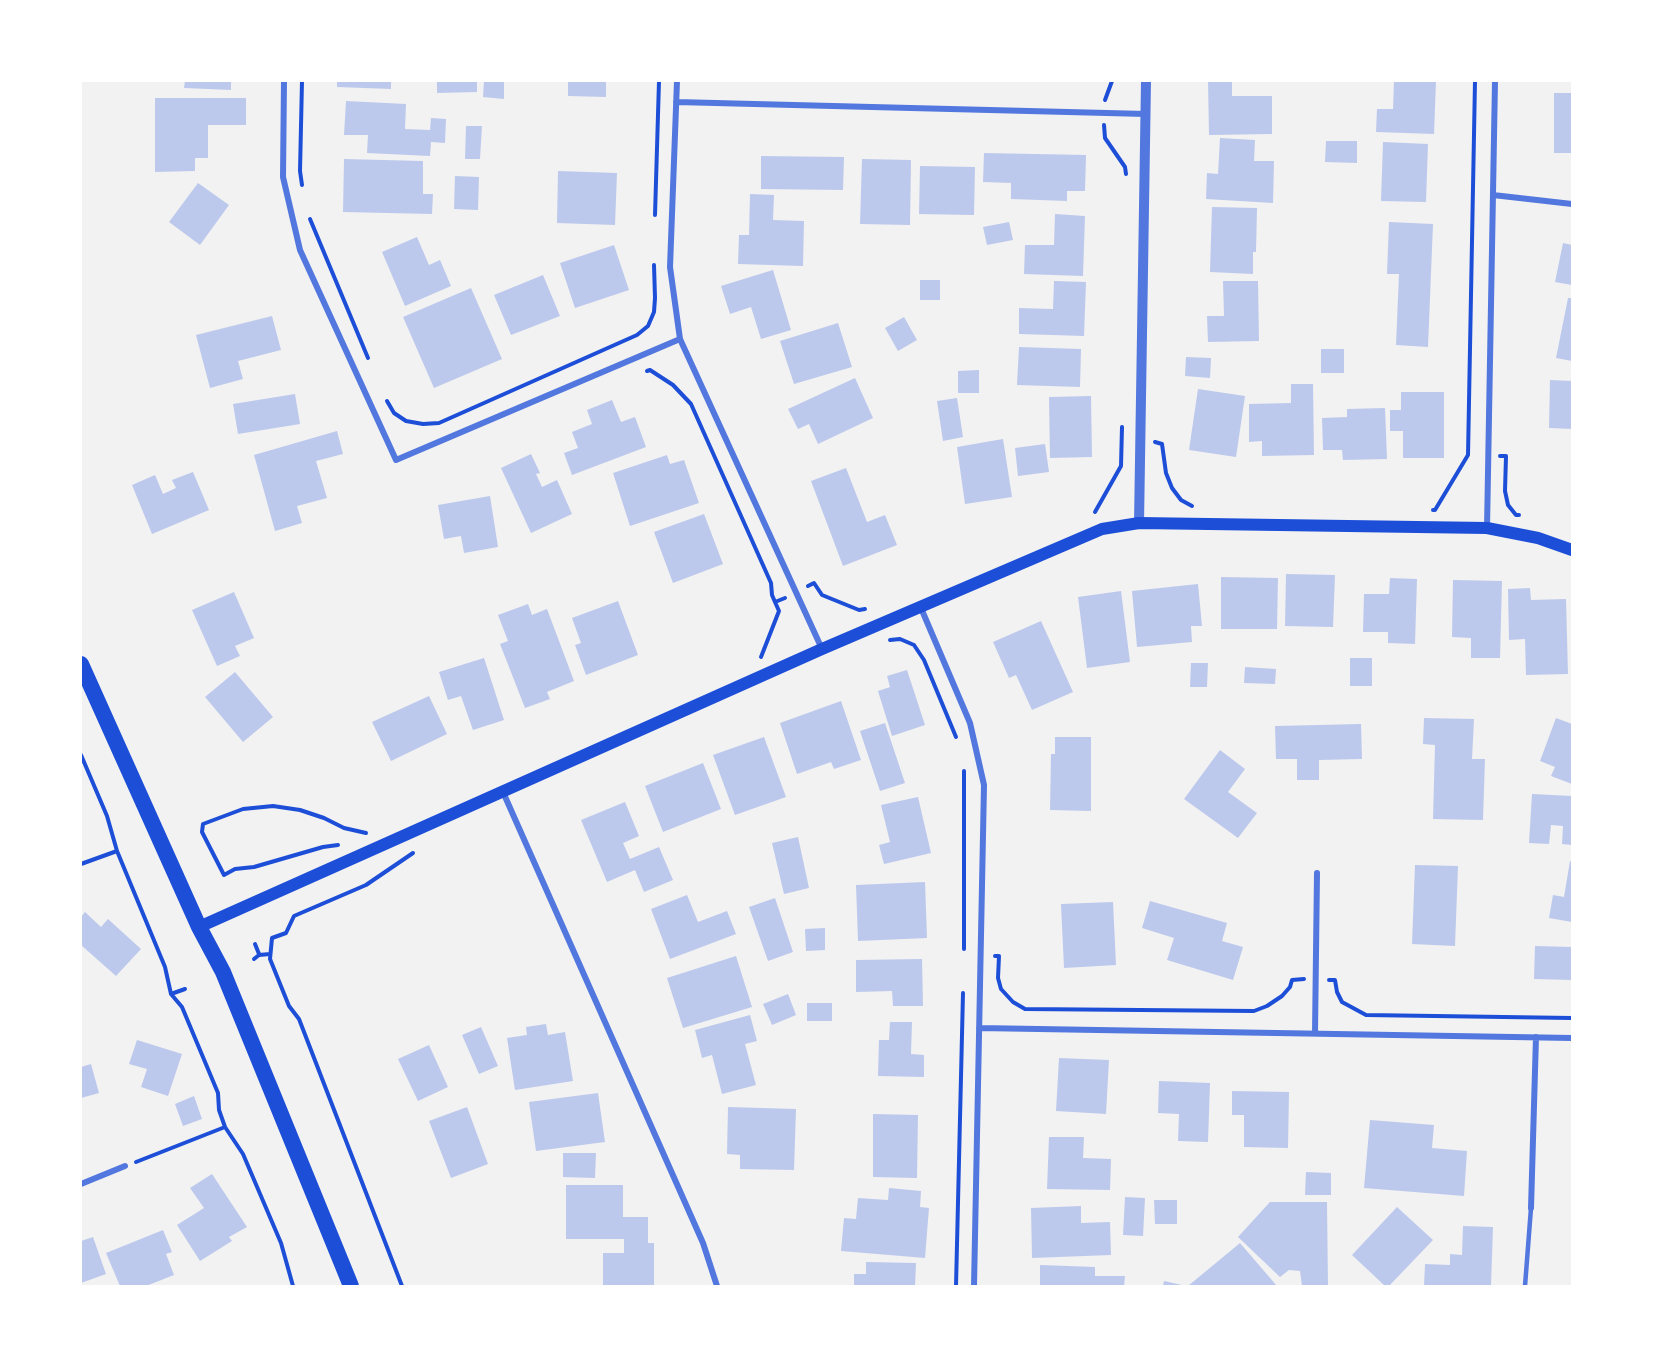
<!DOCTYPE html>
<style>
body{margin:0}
#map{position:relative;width:1653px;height:1367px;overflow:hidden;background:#f2f2f2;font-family:"Source Serif 4",serif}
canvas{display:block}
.frame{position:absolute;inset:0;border:82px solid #fff;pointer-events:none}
</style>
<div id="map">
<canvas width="1653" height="1367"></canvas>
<div class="frame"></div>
</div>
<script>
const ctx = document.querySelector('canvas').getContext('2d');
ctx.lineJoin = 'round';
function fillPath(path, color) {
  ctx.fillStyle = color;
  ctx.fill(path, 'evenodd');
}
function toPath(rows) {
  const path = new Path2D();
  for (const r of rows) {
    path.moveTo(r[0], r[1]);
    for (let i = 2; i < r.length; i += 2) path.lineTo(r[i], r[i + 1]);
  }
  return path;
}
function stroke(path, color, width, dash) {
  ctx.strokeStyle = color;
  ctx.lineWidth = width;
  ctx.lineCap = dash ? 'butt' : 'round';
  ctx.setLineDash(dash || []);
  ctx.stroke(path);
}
fillPath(toPath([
 [185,81,231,81,231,90,184,88],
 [337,81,391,81,391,89,337,87],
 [437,81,477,81,477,92,437,93],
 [484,81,504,81,504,99,483,97],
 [568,81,606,81,606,97,568,96],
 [1208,81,1232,81,1232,96,1272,96,1272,134,1209,135],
 [1394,81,1436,81,1434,134,1376,132,1377,109,1393,109],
 [1554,93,1571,93,1572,153,1554,153],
 [155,98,246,98,246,125,208,125,208,158,195,158,195,171,155,172],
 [346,101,406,104,405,129,430,130,431,118,446,119,445,143,431,142,430,156,367,153,368,135,344,135],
 [466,126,482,126,480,159,465,159],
 [1220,138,1255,140,1254,161,1274,161,1273,203,1206,199,1207,173,1218,174],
 [1326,141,1357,141,1357,163,1325,162],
 [1383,142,1428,144,1426,202,1381,201],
 [984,153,1086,155,1085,191,1067,191,1067,201,1011,199,1011,183,983,182],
 [761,156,844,157,843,190,761,189],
 [344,159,423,161,423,194,433,194,432,214,343,212],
 [862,159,911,160,910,225,860,224],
 [920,166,975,167,974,215,919,214],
 [558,171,617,173,615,225,557,223],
 [455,176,479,177,478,210,454,209],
 [198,183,229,205,200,245,169,222],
 [750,194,774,195,773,220,804,221,803,266,738,264,739,235,749,235],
 [1212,207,1257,208,1256,252,1253,252,1253,274,1210,272],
 [1055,214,1085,216,1083,276,1024,274,1025,245,1054,245],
 [1009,222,1013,240,987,245,983,227],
 [1389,222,1433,224,1428,347,1396,345,1399,274,1387,274],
 [417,237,429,265,440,260,451,286,405,306,382,252],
 [1563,243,1572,245,1572,285,1555,282],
 [614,245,629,290,575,308,560,263],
 [773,270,791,330,761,339,751,307,730,314,721,286],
 [543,275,560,316,511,335,494,295],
 [920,280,940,280,940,300,920,300],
 [1054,281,1086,282,1084,336,1019,334,1019,308,1053,309],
 [1223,281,1258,281,1259,341,1208,342,1207,316,1224,316],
 [471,288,502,359,434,388,403,317],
 [1568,298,1572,298,1572,361,1556,358],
 [272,316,281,350,238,361,243,379,210,388,196,335],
 [904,317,917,340,898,351,885,328],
 [838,323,852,367,794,384,780,341],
 [1019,347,1081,349,1080,387,1017,385],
 [1321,349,1344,349,1344,373,1321,373],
 [1186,357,1211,358,1210,378,1185,376],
 [979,370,979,393,958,393,958,371],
 [855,378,873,418,818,444,809,424,798,429,788,409],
 [1550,380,1572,381,1572,429,1549,428],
 [1291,384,1313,384,1314,455,1262,456,1262,441,1249,442,1249,404,1291,403],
 [1198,389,1245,396,1236,457,1189,450],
 [1401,392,1444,392,1444,458,1403,458,1403,431,1390,431,1390,410,1401,410],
 [295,394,300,424,238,434,233,404],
 [1091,396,1092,457,1050,458,1049,397],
 [957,398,963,437,943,441,937,401],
 [612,400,621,422,635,417,646,447,572,475,564,453,578,448,572,432,592,424,587,410],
 [1385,408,1387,459,1343,460,1342,450,1323,450,1322,418,1347,417,1347,409],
 [337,431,343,454,316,461,327,498,297,506,302,523,275,531,254,455],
 [1003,439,1012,497,965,504,957,447],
 [1045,444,1049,472,1018,476,1015,448],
 [531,454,540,473,536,474,542,487,557,480,572,514,531,533,501,468],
 [667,455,670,464,684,460,699,503,630,526,613,473],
 [846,468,867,522,885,515,897,545,843,566,811,481],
 [193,472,209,510,152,534,132,485,155,475,163,494,176,488,172,480],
 [490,496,498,547,464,553,461,536,444,539,438,505],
 [704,514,723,564,673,583,654,532],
 [1286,574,1335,575,1333,627,1285,626],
 [1221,577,1278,578,1277,629,1221,629],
 [1390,578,1417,579,1415,644,1388,643,1388,632,1363,632,1364,594,1389,594],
 [1453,580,1502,581,1500,658,1471,658,1471,638,1452,637],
 [1198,584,1202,626,1191,626,1192,642,1137,647,1132,591],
 [1530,588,1531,600,1566,599,1568,674,1526,675,1525,639,1509,640,1508,589],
 [1121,591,1130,662,1087,668,1078,597],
 [234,592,254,638,235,646,240,656,217,666,192,610],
 [618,601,638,655,586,675,575,645,581,643,572,618],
 [528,604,532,615,547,609,574,681,547,692,550,699,525,708,500,644,508,641,498,615],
 [1041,621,1073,692,1032,710,1016,675,1009,678,993,642],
 [484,658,504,720,473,730,461,696,448,700,439,672],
 [1350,658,1372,658,1372,686,1350,686],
 [1191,663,1208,663,1207,687,1190,687],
 [1245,667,1276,669,1275,684,1244,683],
 [907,670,925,725,892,736,878,691,890,687,887,676],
 [235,672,273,717,243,742,205,697],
 [429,696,447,734,391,761,372,722],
 [841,701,861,760,834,769,831,762,797,774,780,723],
 [1424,718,1474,719,1472,759,1485,759,1483,820,1433,819,1435,745,1423,744],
 [1556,718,1572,724,1572,784,1551,776,1555,767,1540,761],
 [885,723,905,783,880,791,860,731],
 [1361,724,1362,759,1319,760,1319,780,1297,780,1297,759,1276,759,1275,726],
 [764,737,786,797,735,815,713,755],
 [1055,737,1091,737,1091,811,1050,810,1051,754,1055,754],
 [1220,750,1245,769,1228,792,1257,813,1238,838,1184,799],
 [703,763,721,809,663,832,645,786],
 [1532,794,1572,796,1572,845,1562,844,1563,826,1551,825,1549,844,1529,843],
 [918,797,931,853,884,864,879,845,890,842,881,805],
 [625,802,639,836,623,843,630,859,659,847,673,880,644,892,635,870,607,882,581,820],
 [798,837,809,888,784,894,772,843],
 [1570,861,1572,862,1572,922,1549,918,1553,895,1564,897],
 [1415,865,1458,866,1455,946,1412,944],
 [925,882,927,938,858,941,856,885],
 [687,895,698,922,727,911,736,934,670,959,651,909],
 [775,898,793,952,768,961,749,907],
 [1150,901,1227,923,1222,941,1243,947,1233,980,1167,960,1174,938,1142,928],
 [1113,902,1116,965,1064,968,1061,904],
 [85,912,101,927,108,919,141,949,116,976,81,945,81,917],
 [825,928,825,950,806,951,805,929],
 [1535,946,1572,947,1572,980,1534,979],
 [736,956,752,1007,683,1028,667,978],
 [922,959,923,1006,893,1006,892,991,856,992,856,960],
 [788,994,796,1015,772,1025,763,1004],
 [807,1003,832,1003,832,1021,807,1021],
 [750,1015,757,1041,745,1044,756,1085,722,1094,712,1055,702,1058,695,1030],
 [890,1022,912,1022,911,1054,924,1055,924,1077,878,1076,879,1040,889,1040],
 [546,1024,548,1035,565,1032,573,1081,515,1090,507,1038,527,1035,526,1027],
 [481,1027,498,1066,479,1074,462,1035],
 [137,1040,182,1054,168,1096,141,1087,147,1069,129,1064],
 [429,1045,448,1087,418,1101,398,1059],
 [1059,1058,1109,1060,1106,1114,1056,1111],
 [91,1064,99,1093,81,1098,81,1067],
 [1159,1081,1210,1083,1208,1142,1178,1141,1179,1114,1158,1113],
 [1232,1091,1289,1092,1288,1148,1244,1147,1244,1115,1232,1115],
 [598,1093,605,1142,536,1151,529,1102],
 [194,1096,202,1119,183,1126,175,1104],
 [467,1107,488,1164,451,1178,429,1121],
 [728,1107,796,1109,794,1170,740,1169,740,1155,727,1154],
 [873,1114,918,1115,917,1178,873,1177],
 [1370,1120,1434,1125,1432,1148,1467,1151,1464,1196,1364,1188],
 [1049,1137,1084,1137,1083,1158,1111,1159,1110,1190,1047,1189],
 [563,1153,596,1153,595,1178,563,1177],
 [1306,1172,1331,1173,1331,1195,1305,1195],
 [212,1174,247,1227,229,1237,232,1241,200,1261,177,1225,204,1208,190,1188],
 [566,1185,623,1185,623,1217,648,1217,648,1243,654,1243,654,1286,603,1286,603,1253,624,1253,624,1239,566,1239],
 [889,1188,921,1191,920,1207,929,1208,925,1258,841,1251,844,1218,856,1219,858,1198,888,1200],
 [1125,1197,1145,1198,1143,1236,1123,1235],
 [1154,1200,1177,1200,1177,1224,1155,1224],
 [1270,1202,1327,1202,1328,1286,1302,1286,1300,1271,1289,1270,1280,1277,1238,1237],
 [1081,1206,1081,1223,1110,1222,1111,1255,1032,1258,1031,1208],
 [1397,1207,1433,1240,1389,1286,1385,1286,1352,1255],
 [1463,1226,1493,1227,1491,1286,1424,1286,1425,1264,1450,1265,1450,1254,1462,1255],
 [163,1230,172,1252,166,1254,174,1275,146,1286,120,1286,106,1253],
 [93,1237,106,1274,81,1283,81,1241],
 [1240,1243,1277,1286,1188,1286],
 [866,1262,916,1263,915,1286,854,1286,854,1274,866,1274],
 [1040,1265,1095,1267,1095,1276,1125,1276,1124,1286,1040,1286],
 [1164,1281,1182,1285,1182,1286,1163,1286]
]), '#bdc9ec');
stroke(toPath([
 [302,81,300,171,302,185],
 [1105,100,1112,81],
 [1104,125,1105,138,1125,167,1126,174],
 [655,215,659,81],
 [310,219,368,358],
 [647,371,650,370,673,385,691,404,771,583,772,595,775,602,785,598],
 [387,401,394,413,406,421,423,424,439,423,637,335,648,326,654,312,655,298,654,265],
 [1155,442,1162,444,1166,473,1172,488,1181,500,1192,506],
 [1500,456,1506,456,1505,491,1508,505,1516,515,1519,515],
 [1433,510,1435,510,1468,455,1475,81],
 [1095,512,1121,466,1122,427],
 [808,586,814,583,822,595,859,610,865,609],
 [890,640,900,639,914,645,924,660,956,737],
 [761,657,779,611,775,602],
 [81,755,107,816,117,851,165,967,171,994,182,1007,218,1093,219,1110,225,1127,243,1154,281,1243,293,1286],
 [338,845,323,847,254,867,235,869,224,875,202,832,203,824,243,809,273,806,300,810,324,818,344,828,366,833],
 [81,864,117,851],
 [255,944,259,954],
 [964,949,964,771],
 [995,956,999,956,998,978,1001,989,1013,1002,1025,1009,1254,1011,1267,1006,1282,996,1290,987,1292,980,1304,979],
 [254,959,259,955,270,954],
 [1329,980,1335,980,1337,992,1342,1002,1366,1015,1572,1018],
 [171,994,185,989],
 [136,1162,225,1127],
 [402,1286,299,1019,289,1006,270,959,272,938,286,933,294,916,366,885,413,853],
 [956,1286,963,993]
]), '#1d4ed8', 4);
stroke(toPath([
 [1525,1286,1531,1208]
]), '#5277de', 4.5);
stroke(toPath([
 [284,81,283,177,300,250,396,460,680,339],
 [677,81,670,267,680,339,822,649],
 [676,102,1146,114],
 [1493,195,1572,204],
 [1487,528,1495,81],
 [921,608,970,723,984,785,974,1286],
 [503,792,703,1243,717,1286],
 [979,1028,1572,1038],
 [1315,1033,1317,873],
 [81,1184,125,1166],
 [1531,1208,1536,1037]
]), '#5277de', 6);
stroke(toPath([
 [1139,523,1146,81]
]), '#5277de', 10);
stroke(toPath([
 [199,927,822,649,1102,529,1139,523,1487,528,1538,538,1572,550]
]), '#1d4ed8', 12);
stroke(toPath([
 [81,664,199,927,223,972,351,1286]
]), '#1d4ed8', 16);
</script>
